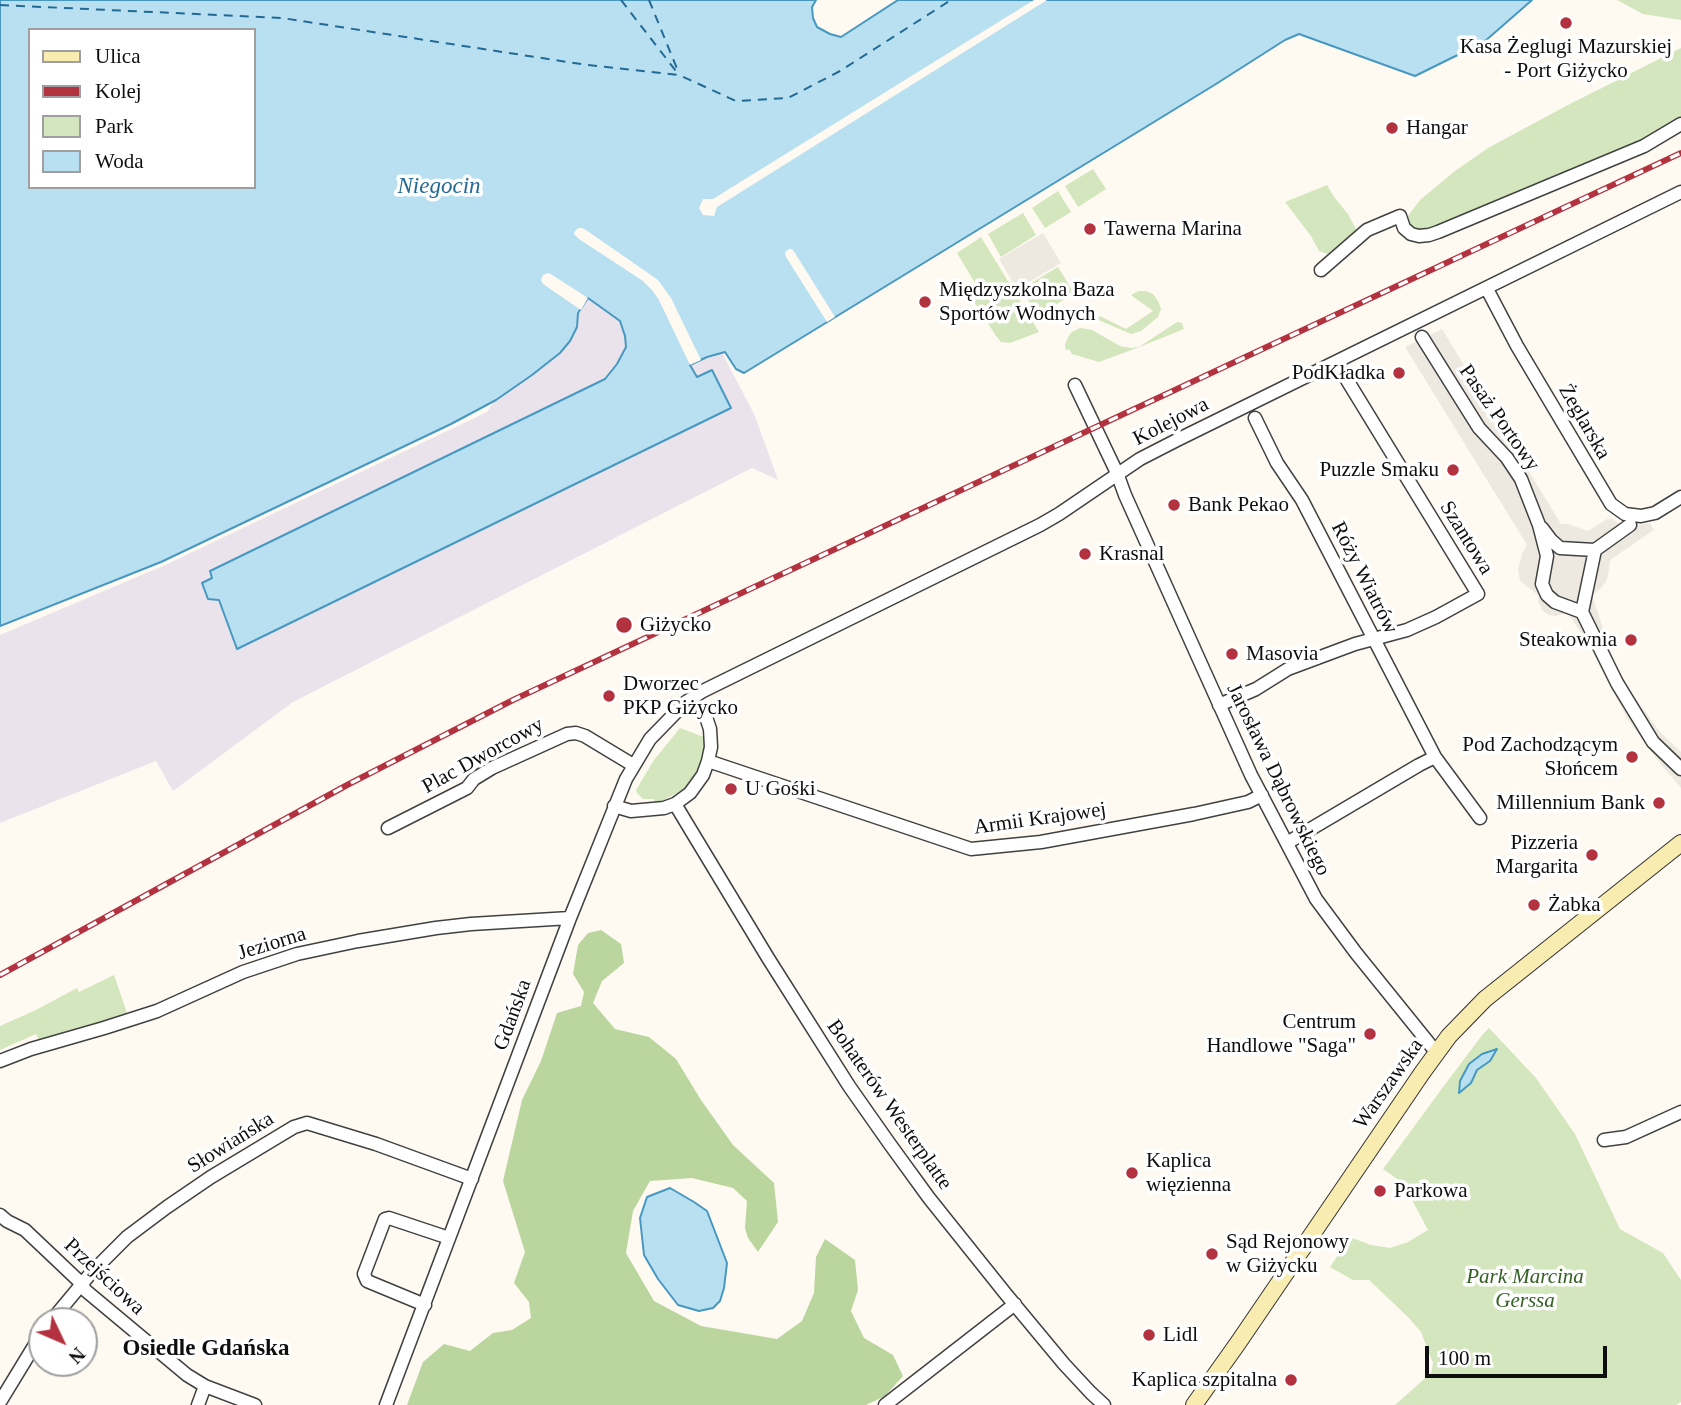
<!DOCTYPE html>
<meta charset="utf-8">
<style>
body{margin:0}
#map{position:relative;width:1681px;height:1405px;overflow:hidden;background:#fefaf1;font-family:Georgia,serif}
canvas{display:block}
.legend{position:absolute;left:28px;top:28px;width:228px;height:161px;box-sizing:border-box;background:#fff;border:2px solid #9f9f9f;margin:0;padding:9px 12px;list-style:none;font-size:21px;color:#0e0e0e}
.legend li{display:flex;align-items:center;gap:14px;height:35px}
.legend b{width:35px;border:2px solid #9f9f9f}
.north{position:absolute;left:28px;top:1307px;width:70px;height:70px;box-sizing:border-box;background:#fff;border:2px solid #9f9f9f;border-radius:50%;rotate:134deg;font-size:19px;font-weight:700;line-height:28px;text-align:center;color:#0e0e0e}
.north::after{content:'';display:block;margin:auto;width:24px;height:32px;background:#b23240;clip-path:polygon(50% 0,100% 100%,50% 72%,0 100%)}
.scale{position:absolute;left:1425px;top:1346px;width:182px;height:32px;box-sizing:border-box;border:4px solid #0e0e0e;border-top:0;padding-left:9px;font-size:21px;line-height:24px;white-space:nowrap;color:#0e0e0e;-webkit-text-stroke:5px #fff;paint-order:stroke}
</style>
<div id="map">
<canvas width="1681" height="1405"></canvas>
<ul class="legend">
<li><b style="height:9px;background:#f8ecb1"></b>Ulica</li>
<li><b style="height:9px;background:#b23240"></b>Kolej</li>
<li><b style="height:19px;background:#d4e6bd"></b>Park</li>
<li><b style="height:19px;background:#b9e0f1"></b>Woda</li>
</ul>
<div class="north">N</div>
<div class="scale">100 m</div>
</div>
<script>
const ctx = document.querySelector('canvas').getContext('2d');
ctx.lineJoin = 'round';
function fillPath(path, color) {
  ctx.fillStyle = color;
  ctx.fill(path, 'evenodd');
}
function toPath(rows) {
  const path = new Path2D();
  for (const r of rows) {
    path.moveTo(r[0], r[1]);
    for (let i = 2; i < r.length; i += 2) path.lineTo(r[i], r[i + 1]);
  }
  return path;
}
function stroke(path, color, width, dash) {
  ctx.strokeStyle = color;
  ctx.lineWidth = width;
  ctx.lineCap = dash ? 'butt' : 'round';
  ctx.setLineDash(dash || []);
  ctx.stroke(path);
}
function label(font, color, halo, rows, align = 'center') {
  ctx.font = font + ' Georgia,serif';
  ctx.lineWidth = 7;
  ctx.setLineDash([]);
  ctx.textBaseline = 'middle';
  ctx.strokeStyle = halo;
  ctx.fillStyle = color;
  for (const [text, x, y, turn = 0] of rows) {
    ctx.save();
    ctx.translate(x, y);
    ctx.rotate((+turn || 0) * Math.PI / 180);
    ctx.textAlign = isNaN(turn) ? turn : align;
    if (halo) ctx.strokeText(text, 0, 0);
    ctx.fillText(text, 0, 0);
    ctx.restore();
  }
}
fillPath(toPath([
 [632,243,707,324,755,416,778,480,752,468,293,702,173,791,156,761,0,823,0,635,163,566,487,412,554,309]
]), '#eae3ec');
fillPath(toPath([
 [1617,0,1681,0,1681,20,1643,14],
 [1681,48,1681,121,1624,152,1428,231,1413,229,1409,226,1408,216,1420,200,1455,171,1488,148,1566,106],
 [1093,169,1106,189,1078,207,1065,186],
 [1327,185,1334,197,1348,214,1357,231,1350,236,1328,254,1319,251,1311,236,1285,202],
 [1058,191,1071,212,1045,228,1032,208],
 [1023,213,1036,235,1001,257,988,234],
 [981,237,1039,332,1010,343,1001,342,996,336,969,294,978,288,957,253],
 [1058,267,1074,293,1038,316,1021,289],
 [1146,291,1153,294,1158,301,1161,309,1158,317,1141,331,1131,334,1096,319,1100,316,1126,329,1153,311,1131,295,1139,291],
 [1177,322,1182,323,1184,329,1137,348,1099,362,1072,354,1069,349,1066,350,1065,345,1068,337,1072,332,1080,328,1092,330,1120,346,1131,348,1139,347,1145,343],
 [680,728,704,737,705,753,699,770,693,780,682,790,662,801,655,803,654,799,643,799,637,793,636,790,654,760],
 [114,975,127,1013,40,1042,36,1034,0,1050,0,1026,36,1010,77,988,79,992],
 [1489,1028,1536,1078,1575,1134,1620,1229,1663,1253,1681,1280,1681,1402,1676,1405,1395,1405,1431,1373,1433,1363,1421,1332,1408,1317,1369,1280,1353,1280,1330,1267,1350,1237,1371,1245,1390,1248,1408,1242,1428,1230,1403,1183,1383,1169,1446,1083,1483,1034]
]), '#d4e6bd');
fillPath(toPath([
 [601,930,621,944,624,963,602,981,593,1003,615,1029,649,1037,676,1059,701,1100,733,1145,774,1183,778,1222,758,1252,748,1238,745,1228,747,1201,733,1188,692,1178,650,1181,633,1211,626,1253,654,1301,701,1326,777,1339,802,1321,814,1293,816,1257,825,1239,855,1260,858,1290,851,1311,864,1338,893,1355,903,1376,885,1396,866,1405,407,1405,423,1362,444,1344,470,1351,493,1333,512,1330,531,1318,529,1302,514,1283,525,1252,503,1181,522,1100,541,1061,557,1013,581,1006,584,992,573,974,578,945,588,933]
]), '#bad59d');
fillPath(toPath([
 [1043,233,1061,263,1017,289,999,259],
 [1442,329,1561,524,1568,524,1588,531,1607,519,1613,519,1618,523,1634,526,1650,523,1654,530,1610,560,1608,576,1605,583,1600,589,1592,595,1614,661,1627,685,1638,702,1661,733,1681,752,1681,788,1662,766,1628,720,1600,667,1591,648,1572,619,1566,613,1556,616,1549,615,1543,611,1538,602,1539,596,1520,581,1518,569,1522,554,1527,545,1405,347]
]), '#eee9e0');
const water = toPath([
 [0,0,816,0,812,7,813,18,817,27,830,34,841,37,898,0,1532,0,1484,42,1415,76,1299,34,1285,40,1216,84,744,373,736,369,725,352,707,357,690,365,697,377,712,370,731,408,237,649,219,600,208,599,202,583,212,578,210,571,605,379,617,364,626,347,625,336,620,321,588,298,578,313,577,327,570,341,560,353,532,375,496,400,451,424,161,562,0,626,0,0],
 [30,30,254,30,254,187,30,187,30,30],
 [1497,1049,1490,1061,1477,1070,1471,1083,1459,1093,1460,1081,1469,1064,1482,1054,1497,1049],
 [670,1188,694,1202,707,1211,727,1263,724,1288,720,1301,713,1308,699,1311,678,1305,658,1279,644,1255,640,1218,647,1197,670,1188]
]);
fillPath(water, '#b9e0f1');
stroke(water, '#4798c1', 2);
fillPath(toPath([
 [1034,0,1047,0,717,207,714,216,703,215,699,208,703,199,713,199],
 [578,228,582,228,586,230,658,280,671,298,701,360,690,365,659,300,652,290,643,281,579,239,574,234,575,231],
 [789,249,792,249,795,253,835,317,827,322,786,257,785,252],
 [549,273,588,298,581,310,543,284,541,280,543,275]
]), '#fefaf1');
stroke(toPath([
 [621,0,679,75],
 [649,0,678,71],
 [0,5,282,18,587,65,679,75,736,101,788,98,840,71,951,0]
]), '#226a95', 2, [9, 7]);
const street = toPath([
 [1321,270,1367,230,1400,216,1404,228,1411,234,1419,236,1429,235,1438,232,1644,146,1681,124],
 [1487,289,1517,346,1611,504,1625,514,1641,516,1655,513,1681,497],
 [1422,337,1479,428,1507,458,1521,479,1539,525,1547,556,1542,584,1547,595,1555,602,1582,612,1617,683,1653,742,1681,769],
 [1075,385,1117,473,1125,495,1251,775,1316,899,1356,953,1436,1052],
 [1255,418,1277,463,1302,500,1435,757,1480,818],
 [1542,528,1551,540,1560,548,1595,550],
 [1582,612,1595,550,1630,525],
 [1219,705,1256,689,1288,669,1355,644,1407,630,1436,617,1478,594,1336,362],
 [708,761,971,849,1041,842,1194,814,1248,802,1262,795],
 [675,804,768,958,849,1086,889,1143,929,1198,1005,1293,1064,1364,1091,1393,1104,1405],
 [614,806,631,811,664,808,675,804,690,793,703,775,708,761,711,747,710,729,706,717,696,707,686,702],
 [388,828,467,788,474,779,492,768,567,734,576,733,585,736,633,765],
 [1287,843,1419,765,1435,757],
 [0,1061,31,1049,104,1028,157,1011,243,972,297,954,358,941,436,928,471,924,570,918],
 [1604,1140,1626,1137,1681,1112],
 [0,1215,7,1221,25,1230,82,1284,85,1290,187,1375,205,1386,255,1405],
 [425,1305,367,1281,364,1274,385,1219,389,1218,449,1238],
 [51,1321,91,1273,127,1237,167,1207,211,1177,294,1127,307,1123,376,1144,472,1179],
 [0,1402,42,1333],
 [198,1405,205,1386],
 [386,1405,570,918,626,779,650,739,686,702,703,691,1040,525,1059,514,1140,459,1177,440,1681,192],
 [885,1405,1015,1304]
]);
const secondary = toPath([
 [1194,1405,1238,1343,1422,1073,1449,1036,1485,999,1681,843]
]);
stroke(street, '#414141', 15);
stroke(secondary, '#303030', 18);
stroke(street, '#fff', 12);
stroke(secondary, '#f8ecb1', 16);
const rail = toPath([
 [0,975,349,784,513,700,1681,153]
]);
stroke(rail, '#b23240', 6);
stroke(rail, '#fff', 3.5, [10]);
for (const [x, y, r, color] of [
 [1566,23,7,"#b23240"],
 [1392,128,7,"#b23240"],
 [1090,229,7,"#b23240"],
 [925,302,7,"#b23240"],
 [1399,373,7,"#b23240"],
 [1453,470,7,"#b23240"],
 [1174,505,7,"#b23240"],
 [1085,554,7,"#b23240"],
 [624,625,9,"#b23240"],
 [1631,640,7,"#b23240"],
 [1232,654,7,"#b23240"],
 [609,696,7,"#b23240"],
 [1632,757,7,"#b23240"],
 [731,789,7,"#b23240"],
 [1659,803,7,"#b23240"],
 [1592,855,7,"#b23240"],
 [1534,905,7,"#b23240"],
 [1370,1034,7,"#b23240"],
 [1132,1173,7,"#b23240"],
 [1380,1191,7,"#b23240"],
 [1212,1254,7,"#b23240"],
 [1149,1335,7,"#b23240"],
 [1291,1380,7,"#b23240"]
]) {
  const dot = new Path2D();
  dot.arc(x, y, r, 0, 2 * Math.PI);
  ctx.fillStyle = color;
  ctx.fill(dot);
  stroke(dot, '#fff', 2.5);
}
label('21px', '#0e0e0e', '#fff', [
 ["Kasa Żeglugi Mazurskiej",1566,47,"center"],
 ["- Port Giżycko",1566,71,"center"],
 ["Hangar",1406,128],
 ["Tawerna Marina",1104,229],
 ["Międzyszkolna Baza",939,290],
 ["Sportów Wodnych",939,314],
 ["PodKładka",1385,373,"right"],
 ["Puzzle Smaku",1439,470,"right"],
 ["Bank Pekao",1188,505],
 ["Krasnal",1099,554],
 ["Giżycko",640,625],
 ["Steakownia",1617,640,"right"],
 ["Masovia",1246,654],
 ["Dworzec",623,684],
 ["PKP Giżycko",623,708],
 ["Pod Zachodzącym",1618,745,"right"],
 ["Słońcem",1618,769,"right"],
 ["U Gośki",745,789],
 ["Millennium Bank",1645,803,"right"],
 ["Pizzeria",1578,843,"right"],
 ["Margarita",1578,867,"right"],
 ["Żabka",1548,905],
 ["Centrum",1356,1022,"right"],
 ["Handlowe \"Saga\"",1356,1046,"right"],
 ["Kaplica",1146,1161],
 ["więzienna",1146,1185],
 ["Parkowa",1394,1191],
 ["Sąd Rejonowy",1226,1242],
 ["w Giżycku",1226,1266],
 ["Lidl",1163,1335],
 ["Kaplica szpitalna",1277,1380,"right"]
], 'left');
label('21px', '#0e0e0e', '#fff', [
 ["Pasaż Portowy",1499,418,55],
 ["Kolejowa",1171,422,-27],
 ["Żeglarska",1584,422,60],
 ["Szantowa",1466,538,58],
 ["Róży Wiatrów",1364,578,63],
 ["Plac Dworcowy",483,756,-29],
 ["Jarosława Dąbrowskiego",1278,780,64],
 ["Armii Krajowej",1040,819,-8],
 ["Jeziorna",272,944,-17],
 ["Gdańska",513,1015,-70],
 ["Warszawska",1389,1084,-55],
 ["Bohaterów Westerplatte",889,1105,55],
 ["Słowiańska",231,1143,-32],
 ["Przejściowa",104,1277,43]
]);
label('italic 21px', '#346024', '#fff', [
 ["Park Marcina",1525,1277],
 ["Gerssa",1525,1301]
]);
label('italic 23px', '#226a95', '#fff', [
 ["Niegocin",439,187]
]);
label('bold 23px', '#0e0e0e', '#fff', [
 ["Osiedle Gdańska",206,1349]
]);
</script>
